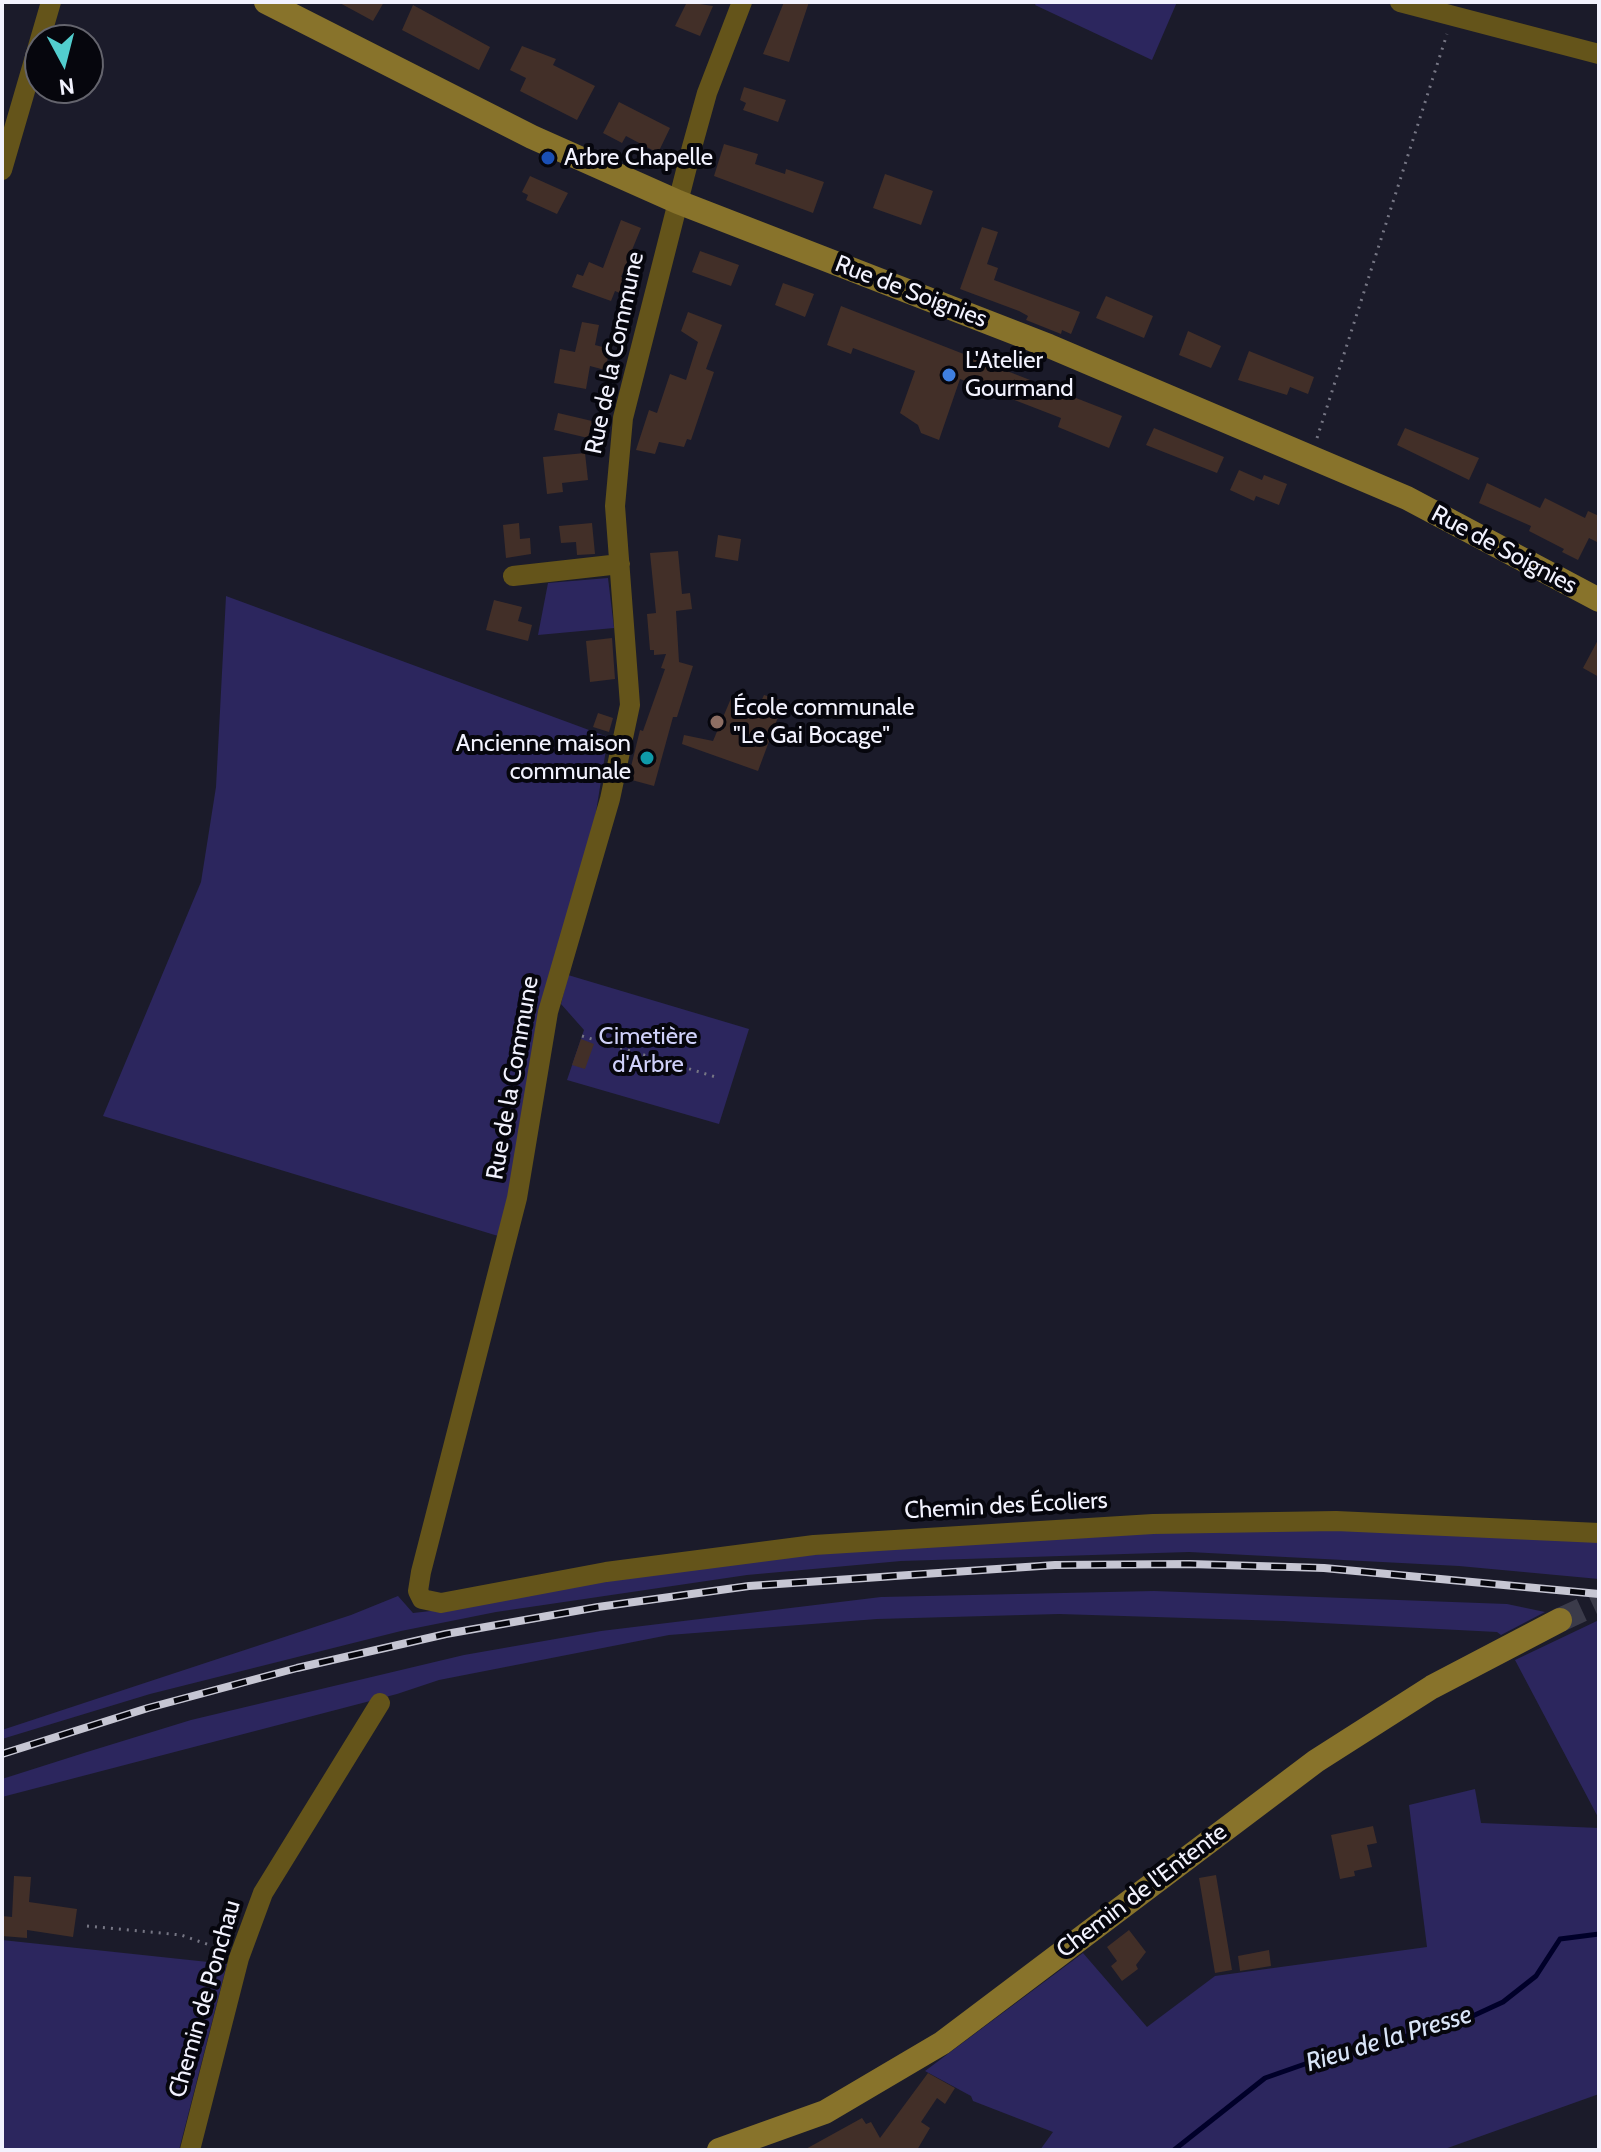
<!DOCTYPE html>
<meta charset="utf-8">
<style>
body{margin:0}
#map{position:relative;width:1601px;height:2152px;overflow:hidden;background:#1b1b2a;font-family:Cabin,sans-serif}
canvas{display:block}
.frame{position:absolute;inset:0;border:4px solid #f2f2fe;pointer-events:none}
.north{position:absolute;left:24px;top:24px;width:80px;height:80px;box-sizing:border-box;background:#06060d;border:2px solid #64646d;border-radius:50%;rotate:173deg;font-size:22px;font-weight:700;line-height:32px;text-align:center;color:#f2f2fe}
.north::after{content:'';display:block;margin:auto;width:28px;height:36px;background:#52cdce;clip-path:polygon(50% 0,100% 100%,50% 72%,0 100%)}
</style>
<div id="map">
<canvas width="1601" height="2152"></canvas>
<div class="frame"></div>
<div class="north">N</div>
</div>
<script>
const ctx = document.querySelector('canvas').getContext('2d');
ctx.lineJoin = 'round';
function fillPath(path, color) {
  ctx.fillStyle = color;
  ctx.fill(path, 'evenodd');
}
function toPath(rows) {
  const path = new Path2D();
  for (const r of rows) {
    path.moveTo(r[0], r[1]);
    for (let i = 2; i < r.length; i += 2) path.lineTo(r[i], r[i + 1]);
  }
  return path;
}
function stroke(path, color, width, dash) {
  ctx.strokeStyle = color;
  ctx.lineWidth = width;
  ctx.lineCap = dash ? 'butt' : 'round';
  ctx.setLineDash(dash || []);
  ctx.stroke(path);
}
function label(font, color, halo, rows, align = 'center') {
  ctx.font = font + ' Cabin,sans-serif';
  ctx.lineWidth = 8;
  ctx.setLineDash([]);
  ctx.textBaseline = 'middle';
  ctx.strokeStyle = halo;
  ctx.fillStyle = color;
  for (const [text, x, y, turn = 0] of rows) {
    ctx.save();
    ctx.translate(x, y);
    ctx.rotate((+turn || 0) * Math.PI / 180);
    ctx.textAlign = isNaN(turn) ? turn : align;
    if (halo) ctx.strokeText(text, 0, 0);
    ctx.fillText(text, 0, 0);
    ctx.restore();
  }
}
fillPath(toPath([
 [1037,2,1177,2,1152,60,1035,5],
 [608,578,614,628,538,635,548,583],
 [226,596,608,737,584,887,508,1239,103,1116,201,882,216,787],
 [568,975,749,1029,719,1124,567,1080,584,1030,561,1004],
 [1331,1528,1599,1540,1599,1579,1459,1566,1189,1552,901,1561,747,1575,496,1612,401,1631,150,1694,2,1739,2,1730,351,1615,398,1596,413,1613,457,1608,619,1575,964,1539],
 [1154,1591,1507,1604,1545,1612,1501,1635,1497,1632,1283,1621,1059,1614,877,1619,669,1635,439,1680,397,1694,2,1797,2,1779,87,1752,191,1720,464,1655,601,1631,881,1597],
 [1599,1620,1599,1819,1515,1660],
 [1475,1789,1481,1823,1599,1828,1599,2094,1442,2150,1040,2150,1053,2132,973,2101,971,2096,925,2071,1083,1953,1147,2027,1215,1976,1427,1947,1409,1805],
 [2,1940,227,1964,179,2150,2,2150]
]), '#2c265e');
stroke(toPath([
 [1174,2150,1265,2078,1342,2051,1451,2026,1503,2002,1536,1976,1560,1939,1599,1934]
]), '#000029', 5);
fillPath(toPath([
 [338,2,384,2,373,21],
 [687,2,713,6,700,36,675,26],
 [784,2,809,2,789,62,763,54],
 [413,5,490,47,479,70,402,30],
 [522,46,556,59,553,65,595,86,577,120,520,91,526,78,510,70],
 [744,87,786,100,778,122,743,110,746,103,740,100],
 [619,102,670,128,658,153,626,136,622,143,603,133],
 [724,144,758,154,755,164,785,174,786,169,824,182,813,213,714,176],
 [885,174,933,191,921,225,873,208],
 [530,176,568,193,557,214,526,200,528,195,522,192],
 [621,220,641,228,621,277,629,280,622,294,615,291,611,301,572,287,577,274,583,276,589,262,603,268],
 [982,227,998,232,987,264,998,268,994,280,1080,312,1071,334,1062,330,1061,334,1026,320,1028,316,1019,311,960,289],
 [700,251,739,265,731,286,692,272],
 [783,283,814,294,805,317,775,305],
 [1106,296,1153,316,1144,338,1096,318],
 [841,306,1122,416,1109,448,1058,427,1061,418,960,379,939,440,921,433,918,425,900,413,915,371,853,348,851,354,827,345],
 [688,312,722,325,706,369,714,372,691,440,687,439,684,447,659,442,655,454,636,450,649,410,657,413,670,374,686,380,698,342,681,331],
 [582,322,599,325,595,345,610,349,605,370,590,366,586,389,554,383,560,349,575,352],
 [1188,331,1221,346,1211,368,1179,355],
 [1249,351,1314,377,1308,394,1290,387,1287,395,1238,380],
 [558,413,592,421,588,438,554,430],
 [1154,428,1224,457,1217,473,1146,445],
 [1405,428,1479,458,1469,480,1397,445],
 [585,453,588,480,562,483,563,492,547,494,543,457],
 [1239,470,1262,480,1264,475,1287,484,1279,505,1256,496,1254,501,1230,490],
 [1487,483,1540,508,1545,498,1585,518,1588,511,1599,516,1599,543,1589,538,1578,560,1562,552,1564,549,1529,531,1531,526,1479,503],
 [519,523,520,539,530,538,531,554,506,558,503,525],
 [592,523,595,554,577,555,576,542,561,543,559,526],
 [718,535,741,539,738,561,715,557],
 [678,551,682,594,690,593,692,609,676,611,679,662,693,666,677,717,673,717,654,786,628,779,640,730,643,731,665,669,661,668,666,654,654,655,654,650,650,650,647,614,656,613,650,553],
 [494,600,522,607,518,621,532,625,528,641,486,630],
 [612,638,615,679,590,682,586,641],
 [1599,638,1599,677,1583,668],
 [764,695,784,701,758,771,682,744,684,735,713,741,732,696,759,706],
 [598,713,613,718,609,732,593,727],
 [581,1039,594,1044,585,1069,572,1065],
 [1373,1826,1377,1843,1367,1845,1372,1867,1354,1871,1355,1876,1340,1879,1331,1835],
 [1216,1875,1232,1970,1215,1973,1199,1878],
 [14,1876,31,1877,29,1902,77,1909,73,1937,27,1930,27,1938,2,1936,2,1916,12,1917],
 [1129,1930,1146,1952,1136,1965,1138,1969,1122,1981,1111,1966,1117,1961,1107,1947],
 [1269,1950,1271,1966,1240,1971,1238,1956],
 [928,2073,955,2088,945,2104,937,2098,921,2122,930,2128,917,2150,804,2150,862,2118,866,2124,871,2122,880,2138]
]), '#422f28');
stroke(toPath([
 [1560,1620,1599,1602]
]), '#3b3b4a', 24, [24, 12]);
stroke(toPath([
 [1317,438,1447,34],
 [582,1036,719,1078],
 [87,1926,181,1935,221,1949]
]), '#767684', 3, [2, 6]);
stroke(toPath([
 [742,2,707,93,692,147,623,418,615,506,630,705,610,799,548,1012,517,1198,421,1572,418,1591,422,1599,441,1603,606,1572,814,1545,1153,1524,1336,1521,1599,1533],
 [1400,2,1599,54],
 [2,170,51,2],
 [513,576,620,564],
 [190,2150,239,1958,263,1893,380,1703]
]), '#64541a', 20);
stroke(toPath([
 [266,2,532,137,678,202,1049,346,1407,498,1599,600],
 [719,2150,825,2112,942,2043,1316,1761,1432,1687,1560,1620]
]), '#88732b', 24);
const rail = toPath([
 [2,1754,148,1708,297,1668,446,1634,598,1607,749,1586,1055,1565,1190,1564,1324,1568,1599,1594]
]);
stroke(rail, '#c6c6d3', 8);
stroke(rail, '#06060d', 5, [15]);
for (const [x, y, r, color] of [
 [548,158,8,"#1a4fb4"],
 [949,375,8,"#3f7fe0"],
 [717,722,8,"#8d6e63"],
 [647,758,8,"#0f9aa8"]
]) {
  const dot = new Path2D();
  dot.arc(x, y, r, 0, 2 * Math.PI);
  ctx.fillStyle = color;
  ctx.fill(dot);
  stroke(dot, '#06060d', 3);
}
label('24px', '#f2f2fe', '#06060d', [
 ["Arbre Chapelle",564,158],
 ["L'Atelier",965,361],
 ["Gourmand",965,389],
 ["École communale",733,708],
 ["\"Le Gai Bocage\"",733,736],
 ["Ancienne maison",631,744,"right"],
 ["communale",631,772,"right"]
], 'left');
label('24px', '#f2f2fe', '#06060d', [
 ["Rue de Soignies",911,292,21],
 ["Rue de la Commune",615,353,-78],
 ["Rue de Soignies",1504,550,28],
 ["Rue de la Commune",513,1078,-80],
 ["Chemin des Écoliers",1006,1506,-3],
 ["Chemin de l'Entente",1142,1891,-37],
 ["Chemin de Ponchau",205,1999,-74]
]);
label('24px', '#d0d1fa', '#06060d', [
 ["Cimetière",648,1037],
 ["d'Arbre",648,1065]
]);
label('italic 26px', '#d9e4f7', '#06060d', [
 ["Rieu de la Presse",1389,2039,-17]
]);
</script>
